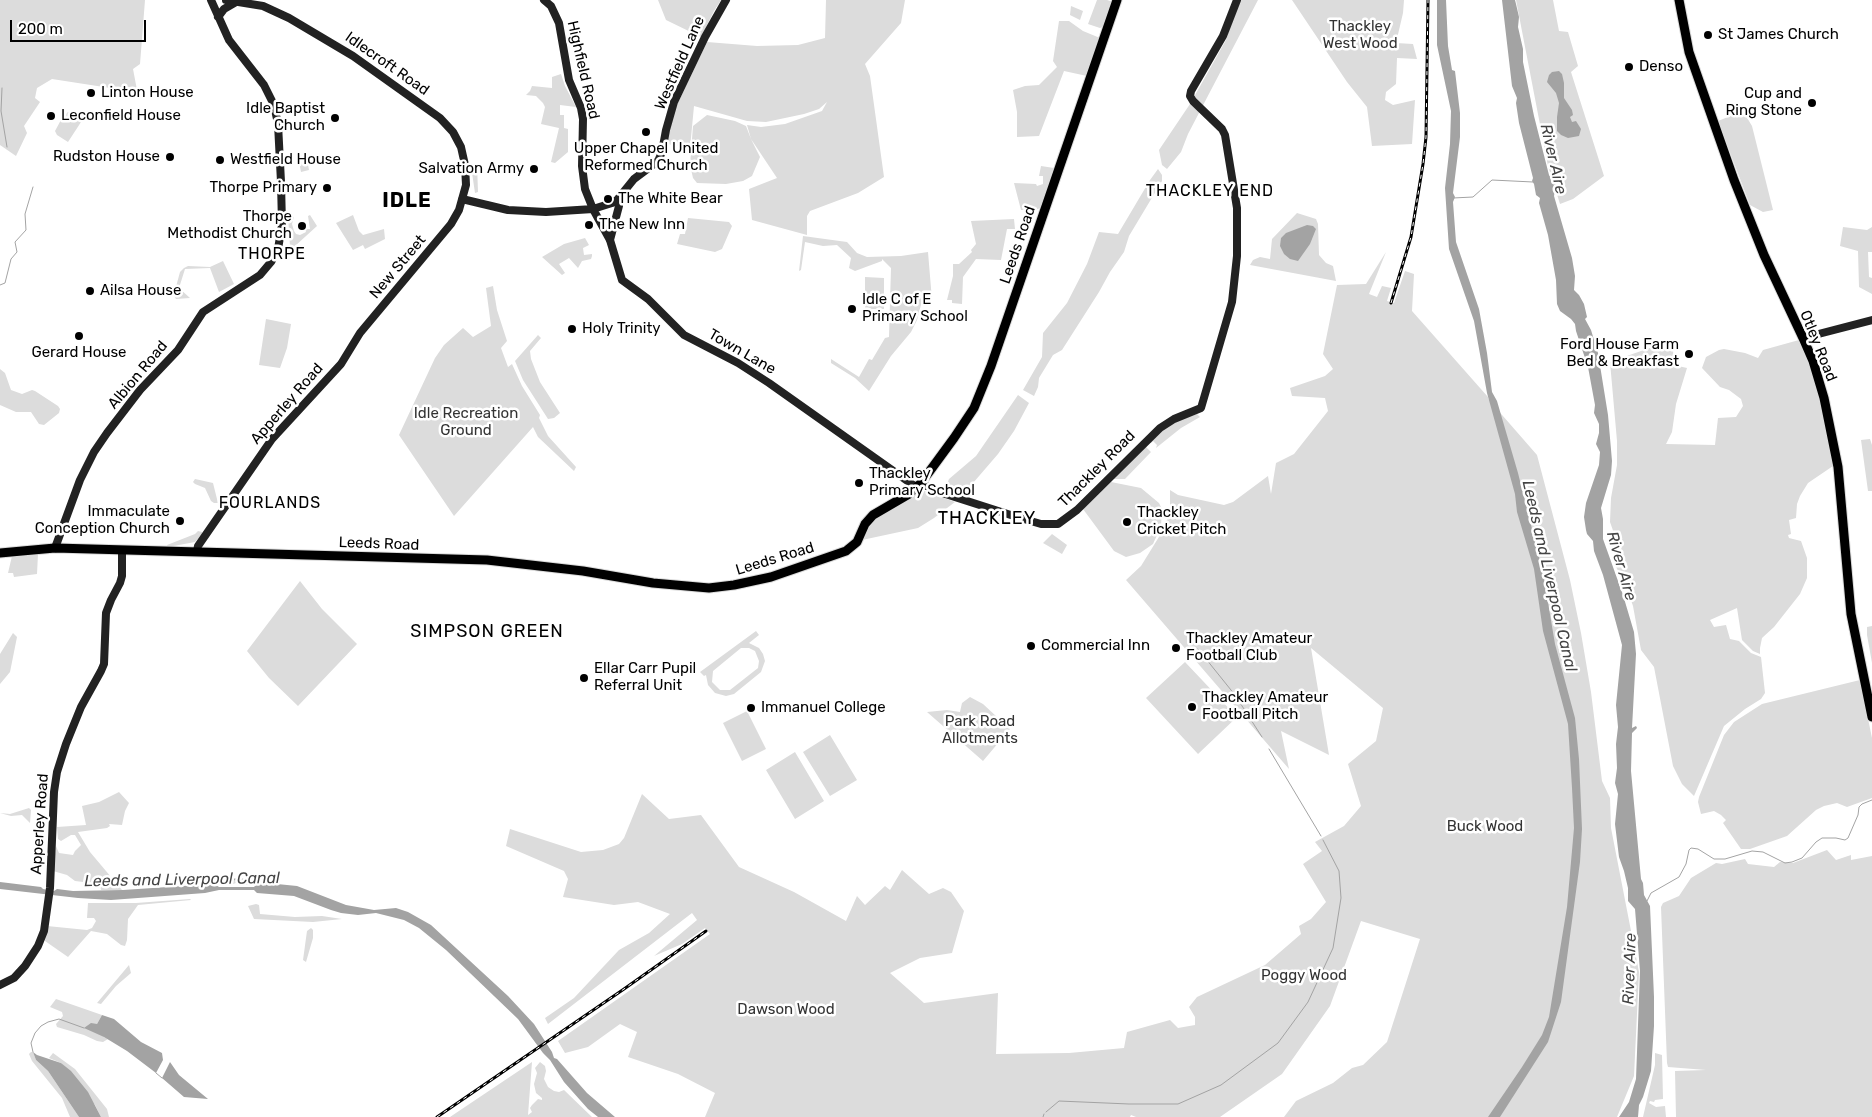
<!DOCTYPE html>
<style>
body{margin:0}
#map{position:relative;width:1872px;height:1117px;overflow:hidden;background:#fff;font-family:Rubik,sans-serif}
canvas{display:block}
.scale{position:absolute;left:10px;top:20px;width:136px;height:22px;box-sizing:border-box;border:2px solid #000;border-top:0;padding-left:6px;font-size:15px;line-height:18px;white-space:nowrap;color:#000;-webkit-text-stroke:4px #fff;paint-order:stroke}
</style>
<div id="map">
<canvas width="1872" height="1117"></canvas>
<div class="scale">200 m</div>
</div>
<script>
const ctx = document.querySelector('canvas').getContext('2d');
ctx.lineJoin = 'round';
function fillPath(path, color) {
  ctx.fillStyle = color;
  ctx.fill(path, 'evenodd');
}
function toPath(rows) {
  const path = new Path2D();
  for (const r of rows) {
    path.moveTo(r[0], r[1]);
    for (let i = 2; i < r.length; i += 2) path.lineTo(r[i], r[i + 1]);
  }
  return path;
}
function stroke(path, color, width, dash) {
  ctx.strokeStyle = color;
  ctx.lineWidth = width;
  ctx.lineCap = dash ? 'butt' : 'round';
  ctx.setLineDash(dash || []);
  ctx.stroke(path);
}
function label(font, color, halo, rows, align = 'center') {
  ctx.font = font + ' Rubik,sans-serif';
  ctx.lineWidth = 5;
  ctx.setLineDash([]);
  ctx.textBaseline = 'middle';
  ctx.strokeStyle = halo;
  ctx.fillStyle = color;
  for (const [text, x, y, turn = 0] of rows) {
    ctx.save();
    ctx.translate(x, y);
    ctx.rotate((+turn || 0) * Math.PI / 180);
    ctx.textAlign = isNaN(turn) ? turn : align;
    if (halo) ctx.strokeText(text, 0, 0);
    ctx.fillText(text, 0, 0);
    ctx.restore();
  }
}
fillPath(toPath([
 [0,0,145,0,140,64,133,69,137,90,123,90,52,79,37,88,35,98,40,102,24,126,27,133,16,156,0,145],
 [658,0,721,0,714,11,701,37,666,20],
 [826,0,905,0,901,23,865,64,870,76,884,177,858,193,810,211,807,216,807,235,752,220,749,189,777,178,751,139,760,157,752,176,743,181,726,184,697,183,693,178,690,165,693,126,707,115,735,121,746,126,751,139,747,125,761,127,785,124,822,111,827,102,819,109,804,114,766,122,747,121,694,106,690,148,667,144,669,128,676,107,707,42,757,46,798,45,825,38],
 [1097,0,1107,0,1113,2,1105,26,1100,28,1088,24],
 [1239,0,1258,0,1188,134,1181,152,1167,169,1162,165,1159,150,1190,104,1226,40],
 [1292,0,1404,0,1403,13,1396,43,1413,44,1417,59,1397,58,1396,84,1386,92,1385,100,1393,105,1415,100,1412,144,1372,146,1367,107,1347,82],
 [1516,0,1553,0,1559,31,1568,32,1578,66,1571,72,1604,176,1573,199,1560,204,1548,166],
 [1071,6,1083,11,1080,20,1070,15],
 [1059,21,1069,21,1083,31,1100,38,1087,76,1064,71,1039,136,1017,137,1017,112,1013,90,1025,86,1039,85,1057,67,1053,61],
 [561,74,565,86,576,107,560,105,560,115,564,115,564,128,568,129,568,152,555,163,551,162,559,128,541,124,545,107,543,103,536,96,526,95,530,91,532,86,552,88,552,77],
 [1743,111,1752,126,1773,210,1763,212,1750,205,1718,121],
 [68,112,74,113,83,119,68,142,57,135,55,131,62,118],
 [306,154,309,170,301,172,298,156],
 [477,164,478,192,475,193,471,166],
 [1041,166,1054,168,1041,207,1038,209,1021,210,1014,183,1036,184,1037,186,1043,184,1043,176,1039,176],
 [1158,169,1162,175,1162,181,1129,236,1124,252,1110,272,1099,292,1062,350,1053,355,1039,378,1038,387,1034,396,1023,390,1042,357,1043,333,1067,303,1087,264,1099,232,1118,234,1150,180],
 [1297,213,1316,219,1318,224,1319,255,1326,263,1333,266,1336,281,1250,265,1253,260,1260,257,1270,259,1272,239],
 [310,215,317,226,295,246,290,246,288,216,294,217,292,224,294,231,296,234,300,235,306,232,305,229,310,229,308,216],
 [353,215,359,231,363,235,384,229,385,239,365,249,363,245,353,250,336,223],
 [688,218,729,222,732,226,722,249,715,252,677,244,680,234,685,234],
 [1014,219,1015,229,1007,229,1001,260,976,259,963,277,962,304,952,303,952,300,947,300,953,276,953,264,959,264,972,252,971,250,976,244,971,221],
 [1843,227,1867,230,1872,227,1872,252,1868,252,1869,277,1872,278,1872,294,1859,287,1858,251,1840,246],
 [803,236,847,242,857,253,867,257,901,256,928,252,932,300,922,301,917,320,911,332,891,356,869,391,855,378,831,363,831,359,859,377,869,359,872,360,885,338,889,337,891,268,882,259,882,261,855,271,849,268,851,258,837,245,823,246,805,242,801,270,799,271],
 [585,238,589,245,583,248,584,255,592,254,592,256,591,259,582,261,578,268,569,258,559,264,565,273,562,275,542,257,564,244],
 [1386,252,1369,294,1377,297,1382,286,1391,288,1387,301,1394,303,1405,271,1414,274,1412,311,1488,397,1489,400,1537,455,1570,580,1581,633,1591,692,1602,781,1610,798,1611,828,1639,972,1634,1076,1617,1117,1284,1117,1296,1101,1333,1083,1352,1068,1363,1065,1387,1042,1420,939,1361,921,1330,1006,1282,1074,1220,1117,1136,1117,1131,1115,1130,1117,705,1117,715,1093,678,1074,628,1057,637,1032,620,1024,588,1047,565,1053,558,1041,710,934,705,928,682,944,654,956,697,920,692,913,548,1024,545,1018,574,998,619,950,649,933,670,914,638,902,614,905,563,897,568,879,564,871,506,846,510,829,581,852,603,850,619,844,624,838,642,794,669,819,701,815,739,867,794,892,846,921,857,896,865,905,885,886,890,890,902,870,929,894,943,888,951,892,964,911,952,953,920,958,890,973,924,1003,998,993,996,1054,1069,1053,1124,1048,1127,1032,1170,1020,1178,1028,1195,1025,1195,1017,1189,1007,1197,997,1265,965,1301,934,1299,926,1311,919,1326,902,1303,864,1322,851,1315,842,1344,826,1361,806,1348,764,1376,741,1383,708,1311,648,1329,755,1281,731,1289,769,1126,580,1141,566,1162,532,1170,512,1170,490,1178,495,1224,505,1233,502,1268,476,1271,494,1276,463,1294,454,1328,411,1325,398,1292,396,1290,388,1325,376,1333,369,1323,354,1337,285,1366,284],
 [223,261,234,284,219,292,210,268,185,269,179,288,190,298,176,299,174,296,177,283,180,272,184,268,188,266,210,267],
 [865,277,884,278,884,309,865,309],
 [493,286,497,310,507,341,501,348,508,367,512,364,522,386,540,415,539,418,548,436,576,467,574,471,538,437,533,427,454,516,399,435,435,358,444,345,463,328,473,337,491,326,486,288],
 [266,319,291,324,287,348,280,368,259,365],
 [538,335,541,338,530,351,531,359,540,382,560,413,554,418,548,419,523,380,515,361],
 [1672,340,1674,361,1678,366,1687,368,1676,404,1672,432,1666,444,1715,445,1718,418,1736,417,1743,406,1741,399,1729,390,1720,387,1702,368,1706,357,1719,350,1724,349,1745,353,1758,358,1763,350,1799,340,1813,375,1829,439,1833,466,1808,483,1800,496,1797,504,1796,518,1789,520,1791,534,1788,535,1789,538,1801,541,1807,558,1807,578,1800,594,1774,627,1762,638,1760,648,1760,654,1753,651,1742,640,1737,608,1710,620,1714,627,1726,625,1730,639,1739,641,1751,653,1761,657,1765,693,1761,699,1745,709,1724,726,1694,796,1682,784,1673,766,1654,667,1641,650,1633,606,1626,586,1615,565,1623,559,1610,522,1611,498,1617,465,1617,441,1610,362],
 [0,369,5,373,11,390,22,394,32,390,35,391,58,406,60,409,59,413,44,425,39,424,31,412,16,412,0,405],
 [1018,395,1029,403,1014,431,998,454,961,497,944,492,949,479,976,456],
 [1197,414,1200,417,1181,428,1156,448,1157,445,1153,441,1151,443,1150,441,1173,422],
 [1870,439,1872,445,1872,491,1868,491,1861,440],
 [1146,447,1151,452,1125,479,1113,479],
 [195,479,213,483,218,503,214,503,211,501,205,488,195,484,193,482],
 [1111,482,1141,488,1159,503,1162,509,1161,526,1153,544,1140,553,1126,557,1114,551,1083,509],
 [922,490,955,502,934,518,918,528,862,540,873,520],
 [198,531,202,532,202,534,195,542,168,547,167,545,195,534],
 [1052,534,1067,545,1062,554,1043,543],
 [38,554,37,574,14,577,13,573,8,573,12,556],
 [300,581,322,609,357,644,298,706,269,678,247,651],
 [1872,626,1872,663,1867,635,1867,627],
 [756,631,759,635,749,643,759,648,763,654,765,661,761,672,734,694,726,696,715,693,708,685,706,675,704,676,700,672],
 [741,648,749,648,755,651,759,661,758,668,730,690,720,690,712,682,713,671],
 [13,633,17,637,10,672,0,684,0,654],
 [1185,662,1237,717,1198,754,1146,698],
 [1860,680,1872,738,1872,798,1847,807,1837,803,1824,806,1816,810,1787,836,1750,849,1741,849,1723,823,1726,820,1721,815,1714,811,1701,814,1698,802,1699,797,1724,735,1734,722,1762,704],
 [970,697,983,704,1010,729,983,761,927,712,947,710,960,712,962,703],
 [747,711,766,749,742,761,723,723],
 [830,735,857,780,830,796,803,752],
 [795,752,824,801,795,819,766,770],
 [119,792,129,803,125,811,122,825,109,824,110,826,107,828,78,832,90,852,122,890,101,890,100,884,75,881,67,875,53,871,56,846,59,853,73,855,75,851,81,845,75,835,71,835,61,841,58,839,57,827,86,825,82,806,99,802],
 [29,808,31,810,30,823,22,815,11,816,0,813,10,814],
 [1827,850,1836,860,1851,855,1851,860,1872,856,1872,1117,1676,1117,1675,1071,1706,1070,1668,1067,1667,1063,1661,907,1663,903,1679,896,1691,878,1716,863,1722,864,1745,859,1748,864,1774,867,1780,862,1793,863],
 [225,880,252,881,255,884,252,885,251,883,248,885,241,885,236,883,230,885,220,883],
 [190,899,191,900,138,905,128,919,127,940,125,946,121,945,107,934,91,931,68,957,45,941,47,926,87,930,92,928,96,921,94,918,87,918,88,903,136,903],
 [256,904,259,905,260,914,295,917,322,916,342,919,313,922,254,919,248,906],
 [311,928,313,930,313,938,306,962,303,960,307,931],
 [129,965,131,973,116,986,101,1004,97,1003],
 [56,999,102,1015,97,1024,104,1037,108,1039,103,1042,97,1041,84,1035,57,1027,56,1024,63,1016,62,1012,50,1007],
 [31,1052,33,1052,36,1060,48,1071,79,1117,70,1117,62,1098,32,1061,29,1054],
 [53,1053,75,1069,107,1109,109,1117,101,1117,95,1105,61,1063,49,1058],
 [1655,1053,1662,1055,1663,1099,1655,1100,1654,1102,1650,1101,1649,1103,1656,1107,1665,1106,1666,1117,1643,1117,1655,1065],
 [532,1062,528,1115,532,1112,530,1108,532,1105,538,1099,542,1100,542,1098,536,1093,534,1084,537,1073,535,1068,540,1062,545,1066,546,1071,544,1079,548,1087,554,1091,559,1092,564,1090,592,1117,450,1117]
]), '#dcdcdc');
fillPath(toPath([
 [1437,0,1446,0,1448,46,1452,70,1455,71,1460,113,1460,137,1453,193,1455,197,1453,202,1456,242,1479,309,1487,353,1492,392,1497,401,1518,473,1543,573,1555,644,1575,718,1579,759,1582,829,1580,862,1561,1002,1548,1042,1500,1117,1488,1117,1522,1067,1542,1035,1549,1017,1567,907,1574,828,1572,788,1568,724,1543,631,1534,569,1517,512,1515,494,1487,393,1474,321,1449,249,1445,188,1450,144,1451,111,1437,45],
 [1502,0,1515,0,1516,4,1519,17,1518,27,1523,49,1523,62,1534,116,1549,175,1556,184,1554,196,1572,258,1575,276,1574,290,1579,295,1584,304,1587,317,1585,319,1591,330,1598,353,1608,415,1612,461,1611,475,1601,508,1603,519,1603,539,1623,595,1634,632,1636,654,1632,728,1636,726,1637,728,1632,733,1631,771,1641,879,1643,883,1644,895,1650,906,1654,997,1654,1026,1651,1071,1643,1097,1639,1105,1638,1117,1619,1117,1629,1102,1636,1079,1640,971,1635,909,1628,901,1628,888,1624,871,1619,857,1615,824,1618,794,1615,783,1617,768,1616,744,1618,727,1616,705,1622,645,1603,575,1594,551,1593,541,1587,534,1586,530,1584,517,1586,503,1599,465,1600,452,1596,444,1599,433,1599,424,1594,413,1595,405,1588,367,1576,331,1575,324,1571,319,1560,311,1557,304,1556,280,1548,235,1539,203,1540,198,1536,195,1534,184,1532,181,1533,178,1519,123,1516,103,1517,98,1512,86],
 [1559,71,1562,74,1564,83,1564,98,1572,110,1573,115,1570,117,1572,122,1576,121,1581,129,1579,136,1568,138,1561,135,1557,131,1557,117,1559,103,1556,93,1547,82,1549,75,1552,72],
 [1307,225,1313,226,1316,229,1310,244,1298,261,1290,259,1284,254,1280,246,1281,238,1286,233],
 [221,878,256,879,267,883,297,886,346,905,374,910,396,908,408,912,431,925,508,996,534,1024,552,1052,554,1058,557,1059,587,1093,615,1117,598,1117,588,1109,564,1082,550,1060,543,1053,518,1019,446,950,419,928,404,920,376,913,358,915,341,913,331,910,294,896,257,893,254,890,219,890,205,893,111,900,78,898,0,889,0,882,41,887,43,889,54,891,57,889,73,891,123,890,212,884],
 [225,880,252,881,256,885,254,887,219,887,216,885],
 [102,1015,114,1019,141,1042,162,1053,163,1060,156,1073,127,1051,104,1037,84,1028,91,1023,97,1024],
 [33,1052,37,1055,61,1063,71,1071,88,1092,101,1117,79,1117,48,1071,36,1060],
 [170,1062,179,1075,208,1099,184,1097,162,1078]
]), '#a3a3a3');
stroke(toPath([
 [2,88,1,111,7,147],
 [1453,198,1473,197,1492,180,1533,182],
 [0,285,5,283,11,259,17,252,15,242,26,230,25,214,33,187],
 [1198,649,1235,695,1262,737],
 [1269,749,1321,836],
 [1647,901,1651,893,1679,877,1686,864,1689,850,1691,848,1698,849,1714,859,1725,859,1752,851,1763,852,1785,863,1792,862,1802,858,1816,842,1822,838,1836,838,1845,840,1848,838,1858,815,1859,807,1862,804,1872,800],
 [33,1052,31,1043,35,1033,41,1026,48,1022,59,1019,84,1028],
 [156,1073,162,1078],
 [1046,1112,1059,1101,1129,1104,1178,1104,1221,1085,1278,1043,1308,1002,1333,948,1341,898,1339,871,1323,840],
 [1043,1117,1044,1114]
]), '#a3a3a3', 1);
const primary = toPath([
 [1679,0,1689,52,1734,180,1764,255,1803,338,1813,361,1824,398,1838,467,1851,614,1872,717],
 [0,553,55,548,487,560,583,571,653,583,709,588,734,585,771,577,846,551,857,542,865,524,873,515,909,494,921,483,954,438,974,408,991,366,1117,0]
]);
stroke(primary, '#dbdbdb', 11);
stroke(toPath([
 [544,0,551,6,559,23,569,80,581,108,583,119,582,166,585,189,593,209,610,240,622,280,648,299,684,335,738,363,769,383,916,487],
 [218,17,224,9,236,2],
 [462,199,508,210,546,212,593,209,612,203,617,200],
 [610,240,619,206,617,200,634,179,658,161,662,152,666,130,674,102,705,37,726,0],
 [1803,338,1872,320],
 [921,483,936,491,1017,517,1041,524,1058,524,1077,510,1160,428,1174,419,1201,408,1232,302,1237,256,1237,208,1225,135,1222,129,1193,101,1190,96,1191,91,1223,36,1237,0],
 [55,548,80,480,94,452,107,433,140,390,178,350,203,312,260,275,271,262,278,249,282,225,281,182,278,124,274,105,264,85,229,40,211,0],
 [197,551,198,546,272,439,341,364,360,333,451,224,459,210,466,185,465,165,461,147,453,132,440,118,353,56,289,18,263,6,226,0],
 [0,985,14,978,25,966,38,946,44,931,50,888,54,792,57,772,66,744,81,707,101,671,104,664,106,613,111,600,120,583,122,576,122,550]
]), '#222', 8);
stroke(primary, '#000', 9);
const rail = toPath([
 [1391,303,1411,237,1423,164,1426,137,1428,0],
 [437,1117,624,989,706,931]
]);
stroke(rail, '#000', 3);
stroke(rail, '#fff', 1, [4]);
for (const [x, y, r, color] of [
 [1708,35,5,"#000"],
 [1629,67,5,"#000"],
 [91,93,5,"#000"],
 [1812,103,5,"#000"],
 [51,116,5,"#000"],
 [335,118,5,"#000"],
 [646,132,5,"#000"],
 [170,157,5,"#000"],
 [220,160,5,"#000"],
 [534,169,5,"#000"],
 [327,188,5,"#000"],
 [608,199,5,"#000"],
 [589,225,5,"#000"],
 [302,226,5,"#000"],
 [90,291,5,"#000"],
 [852,309,5,"#000"],
 [572,329,5,"#000"],
 [79,336,5,"#000"],
 [1689,354,5,"#000"],
 [859,483,5,"#000"],
 [180,521,5,"#000"],
 [1127,522,5,"#000"],
 [1031,646,5,"#000"],
 [1176,648,5,"#000"],
 [584,678,5,"#000"],
 [1192,707,5,"#000"],
 [751,708,5,"#000"]
]) {
  const dot = new Path2D();
  dot.arc(x, y, r, 0, 2 * Math.PI);
  ctx.fillStyle = color;
  ctx.fill(dot);
  stroke(dot, '#fff', 2);
}
label('15px', '#333', '#fff', [
 ["Thackley",1360,27],
 ["West Wood",1360,44],
 ["Idle Recreation",466,414],
 ["Ground",466,431],
 ["Park Road",980,722],
 ["Allotments",980,739],
 ["Buck Wood",1485,827],
 ["Poggy Wood",1304,976],
 ["Dawson Wood",786,1010]
]);
label('15px', '#000', '#fff', [
 ["St James Church",1718,35],
 ["Denso",1639,67],
 ["Linton House",101,93],
 ["Cup and",1802,94,"right"],
 ["Ring Stone",1802,111,"right"],
 ["Idle Baptist",325,109,"right"],
 ["Church",325,126,"right"],
 ["Leconfield House",61,116],
 ["Upper Chapel United",646,149,"center"],
 ["Reformed Church",646,166,"center"],
 ["Rudston House",160,157,"right"],
 ["Westfield House",230,160],
 ["Salvation Army",524,169,"right"],
 ["Thorpe Primary",317,188,"right"],
 ["The White Bear",618,199],
 ["Thorpe",292,217,"right"],
 ["Methodist Church",292,234,"right"],
 ["The New Inn",599,225],
 ["Ailsa House",100,291],
 ["Idle C of E",862,300],
 ["Primary School",862,317],
 ["Holy Trinity",582,329],
 ["Ford House Farm",1679,345,"right"],
 ["Bed & Breakfast",1679,362,"right"],
 ["Gerard House",79,353,"center"],
 ["Thackley",869,474],
 ["Primary School",869,491],
 ["Immaculate",170,512,"right"],
 ["Conception Church",170,529,"right"],
 ["Thackley",1137,513],
 ["Cricket Pitch",1137,530],
 ["Thackley Amateur",1186,639],
 ["Football Club",1186,656],
 ["Commercial Inn",1041,646],
 ["Ellar Carr Pupil",594,669],
 ["Referral Unit",594,686],
 ["Thackley Amateur",1202,698],
 ["Football Pitch",1202,715],
 ["Immanuel College",761,708]
], 'left');
label('15px', '#000', '#fff', [
 ["Westfield Lane",680,63,-66],
 ["Idlecroft Road",387,64,35],
 ["Highfield Road",583,70,77],
 ["Leeds Road",1018,245,-71],
 ["New Street",398,267,-50],
 ["Otley Road",1818,346,68],
 ["Town Lane",742,352,30],
 ["Albion Road",138,375,-50],
 ["Apperley Road",287,404,-49],
 ["Thackley Road",1097,469,-45],
 ["Leeds Road",379,544,2],
 ["Leeds Road",775,559,-17],
 ["Apperley Road",40,824,-86]
]);
label('italic 16px', '#444', '#fff', [
 ["River Aire",1553,159,77],
 ["River Aire",1621,566,74],
 ["Leeds and Liverpool Canal",1549,576,77],
 ["Leeds and Liverpool Canal",182,880,-1],
 ["River Aire",1630,969,-88]
]);
ctx.letterSpacing = '1px';
label('16px', '#000', '#fff', [
 ["THACKLEY END",1210,191],
 ["THORPE",272,254],
 ["FOURLANDS",270,503]
]);
ctx.letterSpacing = '0px';
ctx.letterSpacing = '1px';
label('18px', '#000', '#fff', [
 ["THACKLEY",987,519],
 ["SIMPSON GREEN",487,632]
]);
ctx.letterSpacing = '0px';
ctx.letterSpacing = '1px';
label('bold 20px', '#000', '#fff', [
 ["IDLE",407,201]
]);
ctx.letterSpacing = '0px';
</script>
